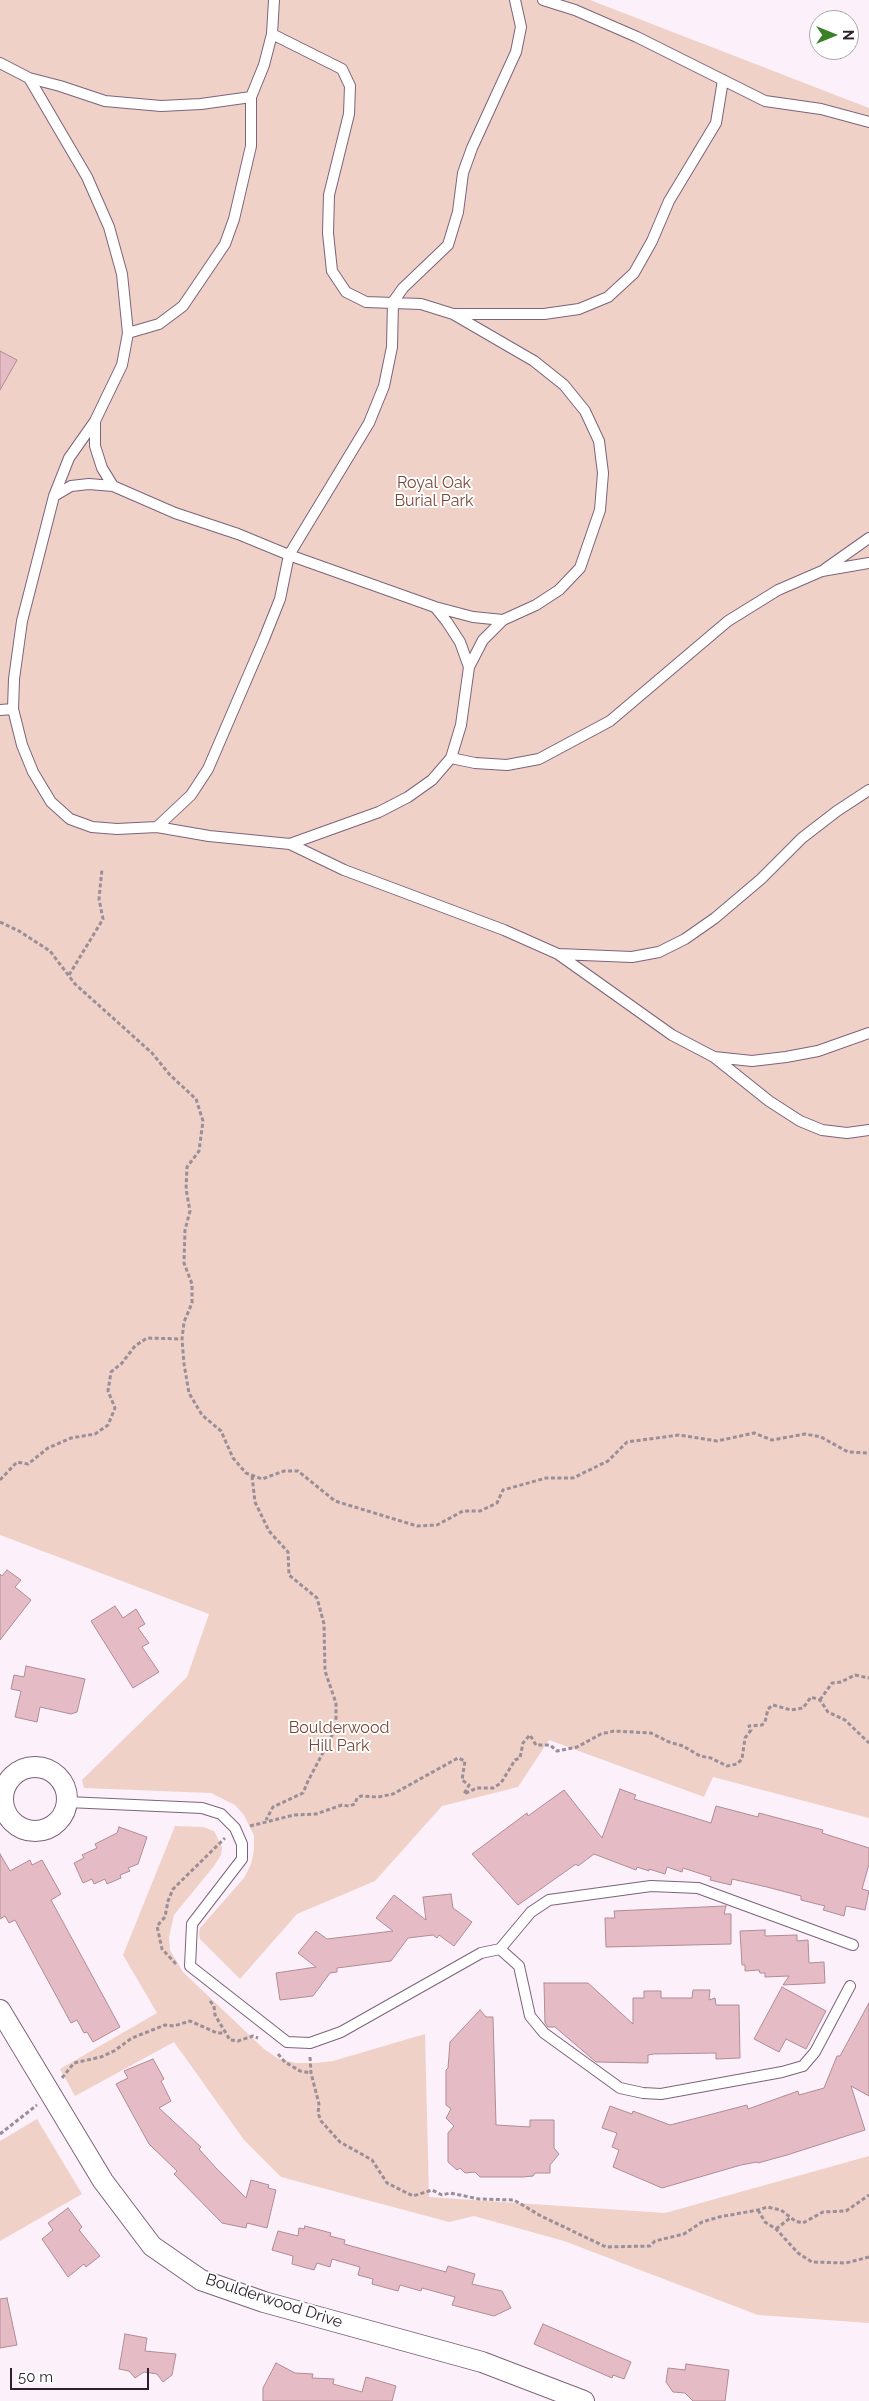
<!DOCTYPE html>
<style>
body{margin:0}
#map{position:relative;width:869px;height:2401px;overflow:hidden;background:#fcf0fb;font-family:Raleway,sans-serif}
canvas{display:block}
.north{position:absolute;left:809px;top:10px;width:50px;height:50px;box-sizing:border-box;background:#fff;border:1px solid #aba7ab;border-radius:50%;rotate:90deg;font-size:14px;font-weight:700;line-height:20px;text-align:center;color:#2d222c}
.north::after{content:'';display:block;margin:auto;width:18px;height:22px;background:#398127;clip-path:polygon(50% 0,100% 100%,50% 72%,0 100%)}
.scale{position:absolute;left:10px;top:2368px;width:139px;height:22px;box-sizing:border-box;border:2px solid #2d222c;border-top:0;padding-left:6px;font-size:15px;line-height:18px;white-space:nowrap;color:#2d222c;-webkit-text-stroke:4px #fff;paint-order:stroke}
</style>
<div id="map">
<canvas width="869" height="2401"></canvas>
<div class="north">N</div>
<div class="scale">50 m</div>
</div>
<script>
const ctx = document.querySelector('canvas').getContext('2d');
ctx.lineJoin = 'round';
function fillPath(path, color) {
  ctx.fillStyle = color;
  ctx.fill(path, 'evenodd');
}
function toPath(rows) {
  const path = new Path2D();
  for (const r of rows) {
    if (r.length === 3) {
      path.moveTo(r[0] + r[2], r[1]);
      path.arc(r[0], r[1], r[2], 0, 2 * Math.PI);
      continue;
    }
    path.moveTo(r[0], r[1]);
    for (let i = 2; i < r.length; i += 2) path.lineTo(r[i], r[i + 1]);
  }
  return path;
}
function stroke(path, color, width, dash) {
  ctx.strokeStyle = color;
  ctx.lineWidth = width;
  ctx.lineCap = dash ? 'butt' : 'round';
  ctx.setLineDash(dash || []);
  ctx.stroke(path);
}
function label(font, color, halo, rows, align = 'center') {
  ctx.font = font + ' Raleway,sans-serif';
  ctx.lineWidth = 4;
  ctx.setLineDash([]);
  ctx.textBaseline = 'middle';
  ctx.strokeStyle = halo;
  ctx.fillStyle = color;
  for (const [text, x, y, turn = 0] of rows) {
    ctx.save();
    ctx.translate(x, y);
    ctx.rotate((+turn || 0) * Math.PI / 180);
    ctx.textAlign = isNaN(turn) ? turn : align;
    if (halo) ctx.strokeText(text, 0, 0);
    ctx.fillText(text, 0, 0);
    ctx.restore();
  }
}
fillPath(toPath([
 [0,0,590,0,869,108,869,1818,713,1777,704,1797,549,1740,518,1787,442,1806,375,1881,297,1914,240,1979,200,1939,199,1934,200,1928,244,1878,251,1864,254,1850,254,1836,244,1815,235,1805,211,1793,84,1788,82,1780,187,1677,209,1614,0,1535],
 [175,1826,203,1827,214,1831,222,1847,221,1855,214,1866,174,1915,169,1937,170,1950,183,1972,264,2049,279,2059,296,2063,316,2063,333,2061,425,2034,429,2197,665,2213,869,2156,869,2323,758,2315,564,2241,474,2216,449,2222,281,2177,244,2140,174,2042,75,2096,60,2069,157,2013,123,1955],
 [37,2119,82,2194,0,2241,0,2141]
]), '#f0d1c7');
const building = toPath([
 [0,351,17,360,0,390,0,351],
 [7,1570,21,1580,15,1587,31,1600,0,1640,0,1574,2,1576,7,1570],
 [115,1606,123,1618,136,1609,145,1624,138,1628,149,1643,142,1647,159,1672,133,1688,91,1621,115,1606],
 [26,1666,85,1679,77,1712,71,1714,40,1707,37,1722,15,1717,21,1691,11,1689,14,1675,24,1677,26,1666],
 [620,1789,636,1795,634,1799,711,1823,716,1806,758,1817,759,1813,823,1830,822,1833,869,1848,869,1864,862,1889,869,1891,865,1910,846,1906,844,1916,823,1910,825,1906,801,1900,801,1896,767,1887,732,1879,731,1885,710,1880,711,1877,683,1868,682,1872,667,1867,665,1874,649,1869,649,1871,637,1867,636,1870,594,1854,578,1866,576,1864,518,1905,472,1854,527,1813,528,1816,564,1790,602,1838,620,1789],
 [119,1827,147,1837,138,1864,128,1868,130,1871,120,1875,121,1878,107,1884,105,1879,94,1884,92,1879,83,1883,74,1863,84,1858,82,1855,97,1848,95,1844,117,1833,119,1827],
 [0,1854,10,1871,30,1860,32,1865,42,1860,61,1894,51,1900,120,2027,93,2042,87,2032,84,2033,77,2020,71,2023,15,1920,9,1923,5,1916,0,1919,0,1854],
 [451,1894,453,1908,472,1922,454,1946,439,1935,437,1938,433,1935,408,1938,391,1961,337,1968,337,1972,330,1973,313,1996,280,2000,276,1973,316,1967,298,1953,316,1931,327,1939,393,1931,376,1918,394,1895,426,1920,423,1897,451,1894],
 [726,1906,724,1914,731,1914,731,1944,606,1947,605,1918,615,1918,614,1911,726,1906],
 [765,1930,765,1936,797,1935,797,1941,808,1940,809,1963,824,1962,825,1983,783,1985,789,1976,765,1977,765,1973,760,1973,759,1970,745,1971,745,1965,742,1965,740,1931,765,1930],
 [544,1983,588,1983,633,2024,633,1998,644,1998,644,1991,661,1991,661,1998,692,1998,693,1990,710,1990,709,2000,715,1998,716,2005,739,2005,740,2058,716,2059,716,2053,654,2054,648,2055,648,2063,596,2062,555,2027,548,2027,545,2023,544,1983],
 [782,1987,826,2011,806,2049,786,2039,779,2052,754,2039,782,1987],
 [869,2003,869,2096,851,2086,865,2130,787,2155,758,2163,757,2162,741,2165,662,2188,613,2167,619,2150,612,2147,617,2133,602,2128,610,2106,632,2114,633,2111,670,2125,747,2105,748,2109,798,2091,799,2095,824,2088,837,2056,840,2056,869,2003],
 [480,2010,486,2017,493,2017,496,2125,530,2127,530,2120,554,2120,554,2148,559,2154,550,2165,550,2173,535,2173,533,2176,523,2177,480,2177,475,2172,465,2173,460,2168,457,2170,448,2162,448,2133,454,2126,446,2118,451,2109,446,2105,446,2070,448,2068,450,2042,480,2010],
 [153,2059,164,2079,161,2081,171,2101,159,2108,201,2147,199,2149,216,2168,246,2198,251,2180,269,2185,268,2188,276,2190,267,2228,247,2223,246,2228,222,2223,174,2174,177,2171,149,2144,116,2084,128,2078,124,2071,153,2059],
 [68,2208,82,2227,79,2230,100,2256,86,2267,84,2264,68,2277,42,2239,53,2230,48,2223,68,2208],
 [305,2226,331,2233,330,2236,345,2240,344,2244,446,2272,448,2266,475,2274,472,2284,502,2291,511,2308,494,2316,452,2305,455,2297,422,2288,421,2291,400,2285,398,2291,372,2284,373,2279,358,2275,360,2267,332,2259,330,2267,317,2263,314,2270,292,2264,293,2256,272,2250,278,2231,298,2236,299,2228,304,2229,305,2226],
 [7,2298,17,2345,0,2348,0,2299,7,2298],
 [543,2324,631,2362,624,2379,613,2375,612,2378,534,2344,543,2324],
 [125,2334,147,2338,145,2351,176,2354,172,2375,163,2382,157,2374,144,2372,135,2378,129,2371,119,2369,125,2334],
 [276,2363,295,2373,313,2374,312,2378,334,2379,333,2384,362,2392,366,2377,396,2386,392,2401,263,2401,263,2388,276,2363],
 [686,2364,729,2370,725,2401,693,2401,685,2393,673,2392,666,2382,668,2368,685,2370,686,2364]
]);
fillPath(building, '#e5bcc5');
stroke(building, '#b18b93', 1);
const lane = toPath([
 [543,0,575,10,637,37,765,101,821,109,869,122],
 [272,34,342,69,350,86,349,114,329,195,328,233,332,271,346,292,366,302,421,304,453,314,534,361,564,385,585,411,599,441,603,473,600,510,580,568,559,590,536,605,503,620,483,640,469,667],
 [0,63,29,78,87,177,109,227,122,274,128,333,122,365,95,421,69,458,54,496,22,621,14,679,13,709,22,745,33,772,51,802,70,819,92,827,117,829,157,827,209,836,290,844,344,870,504,930,558,954,672,1035,714,1057,769,1101,800,1121,822,1130,847,1133,869,1130],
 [29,78,60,86,105,101,161,106,201,104,251,97],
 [454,314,544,314,579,309,608,297,634,273,652,241,669,201,716,123,723,80],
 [128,333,159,324,183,306,225,244,234,219,251,146,251,97,264,65,272,34,274,0],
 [95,421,95,446,102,468,113,486,175,513,238,534,289,555,435,607,447,622,460,642,469,667,461,725,451,758,432,780,408,797,379,812,290,844],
 [54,496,71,486,89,484,113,486],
 [825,569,869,538],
 [435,607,473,617,503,620],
 [0,710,13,709],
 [451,758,475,763,507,765,539,759,610,721,728,621,778,590,822,571,869,563],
 [157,827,191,795,208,769,264,639,280,599,289,555,369,423,384,386,392,347,393,302,403,288,448,245,458,212,463,173,472,148,516,52,521,27,515,0],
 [558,954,632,957,659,952,685,939,715,918,761,879,802,838,837,811,869,790],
 [714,1057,752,1061,786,1057,818,1051,869,1033],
 [67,1802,202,1808,221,1814,235,1828,242,1844,242,1859,192,1924,190,1966,287,2042,310,2043,341,2032,481,1953,500,1949,531,1912,549,1900,651,1886,698,1888,853,1945],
 [500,1949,519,1966,530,2016,544,2033,620,2088,643,2093,661,2094,782,2072,803,2066,815,2052,850,1986]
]);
const street = toPath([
 [35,1799,32],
 [0,2010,103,2181,152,2246,201,2280,264,2302,482,2362,584,2401]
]);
stroke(lane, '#7d637a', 12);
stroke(street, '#7d637a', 22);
stroke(toPath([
 [0,922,19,931,50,951,75,984,152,1053,170,1075,196,1099,203,1121,199,1151,187,1167,186,1189,190,1211,185,1230,184,1263,192,1284,192,1303,184,1322,182,1339,184,1364,189,1393,202,1415,221,1431,233,1458,246,1473,262,1479,284,1471,298,1471,335,1501,417,1526,437,1525,463,1511,480,1511,497,1503,503,1490,546,1478,573,1478,608,1461,627,1442,679,1435,717,1441,754,1433,772,1440,805,1434,821,1437,848,1452,869,1453],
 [69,975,103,919,99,899,102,869],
 [252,1476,255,1502,269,1531,288,1552,289,1575,317,1598,324,1624,325,1671,336,1703,336,1728,308,1781,303,1793,273,1807,266,1820],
 [0,1480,17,1462,28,1464,48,1448,71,1438,95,1434,108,1425,115,1408,108,1391,111,1372,122,1363,135,1346,147,1338,182,1339],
 [820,1700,832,1683,841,1682,855,1675,869,1678],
 [250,1826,294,1815,316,1814,342,1805,349,1806,355,1804,357,1798,361,1796,378,1797,393,1794,458,1758,465,1761,462,1780,469,1785,464,1794,477,1788,493,1788,501,1783,515,1760,520,1758,523,1743,530,1735,536,1745,550,1745,557,1751,577,1747,601,1734,614,1731,651,1733,669,1742,683,1746,700,1756,711,1758,727,1766,737,1764,742,1759,745,1738,751,1730,749,1726,762,1725,765,1722,768,1709,773,1705,791,1710,803,1708,811,1697,820,1700,828,1712,845,1720,869,1743],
 [176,1964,162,1949,157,1926,165,1917,168,1901,173,1889,225,1838],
 [210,2001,214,2006,215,2015,230,2040,238,2041,253,2036,258,2038],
 [278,2054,285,2062,300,2071,311,2073],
 [310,2057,311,2073,319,2104,318,2113,321,2121,340,2142,372,2160,387,2183,413,2196,432,2190,442,2195,450,2193,479,2199,514,2200,541,2216,606,2247,650,2246,655,2241,684,2234,702,2222,719,2217,758,2210,767,2207,781,2210,795,2221,803,2223,823,2212,846,2211,869,2195],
 [62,2078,74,2063,101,2057,114,2051,132,2038,165,2025,174,2026,190,2021,217,2033,223,2033],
 [0,2134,37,2105],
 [758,2210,765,2222,776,2229,798,2253,812,2262,846,2263,869,2257],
 [776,2229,790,2218]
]), '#9a8f99', 3, [4, 2.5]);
stroke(lane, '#fff', 10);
stroke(street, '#fff', 20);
label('16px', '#7c4636', '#fff', [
 ["Royal Oak",434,483],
 ["Burial Park",434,501],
 ["Boulderwood",339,1728],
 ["Hill Park",339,1746]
]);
label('16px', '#2d222c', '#fff', [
 ["Boulderwood Drive",274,2301,18]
]);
</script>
